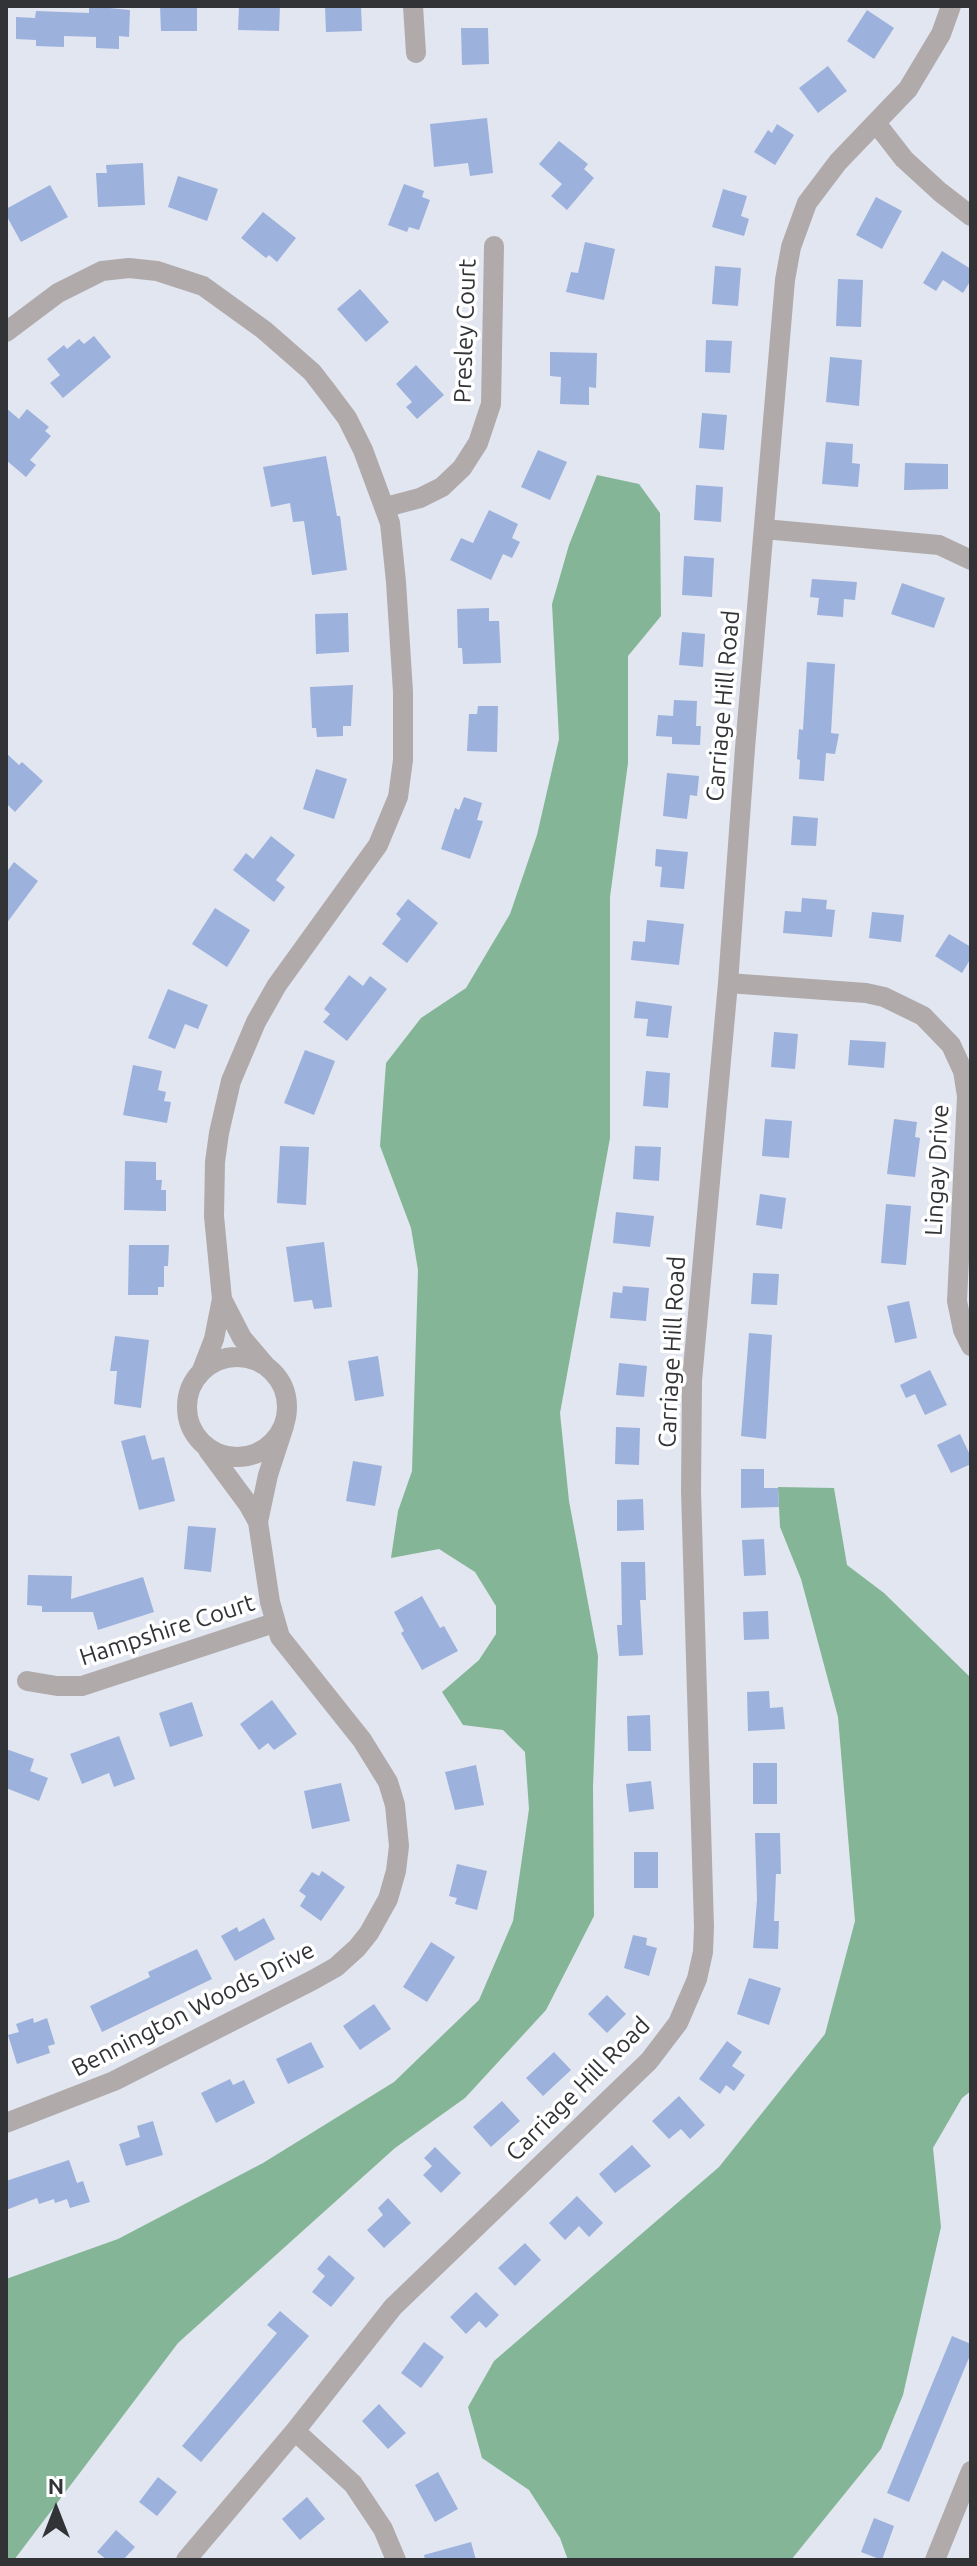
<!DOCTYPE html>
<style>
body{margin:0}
#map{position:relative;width:977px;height:2566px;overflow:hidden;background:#e1e6f0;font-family:Ubuntu,sans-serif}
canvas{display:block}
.frame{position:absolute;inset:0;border:8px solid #313337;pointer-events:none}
.north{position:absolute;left:16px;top:2470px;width:80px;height:80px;-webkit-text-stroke:6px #fff;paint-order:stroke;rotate:0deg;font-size:22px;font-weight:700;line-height:32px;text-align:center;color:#313337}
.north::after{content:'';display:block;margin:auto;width:28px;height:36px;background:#313337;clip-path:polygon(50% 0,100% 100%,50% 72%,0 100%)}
</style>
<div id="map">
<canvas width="977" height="2566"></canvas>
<div class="frame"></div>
<div class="north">N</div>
</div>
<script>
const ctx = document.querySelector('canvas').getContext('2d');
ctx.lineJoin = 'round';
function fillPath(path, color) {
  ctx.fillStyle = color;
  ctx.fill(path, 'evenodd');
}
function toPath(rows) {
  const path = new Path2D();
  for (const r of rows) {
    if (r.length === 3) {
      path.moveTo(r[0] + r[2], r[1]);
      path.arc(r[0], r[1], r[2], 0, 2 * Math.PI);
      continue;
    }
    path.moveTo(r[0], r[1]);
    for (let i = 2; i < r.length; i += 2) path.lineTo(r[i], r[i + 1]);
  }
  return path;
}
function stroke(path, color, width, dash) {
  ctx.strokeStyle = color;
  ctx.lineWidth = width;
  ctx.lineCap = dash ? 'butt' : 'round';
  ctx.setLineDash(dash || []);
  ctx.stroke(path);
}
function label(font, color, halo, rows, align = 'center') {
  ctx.font = font + ' Ubuntu,sans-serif';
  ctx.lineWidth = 7;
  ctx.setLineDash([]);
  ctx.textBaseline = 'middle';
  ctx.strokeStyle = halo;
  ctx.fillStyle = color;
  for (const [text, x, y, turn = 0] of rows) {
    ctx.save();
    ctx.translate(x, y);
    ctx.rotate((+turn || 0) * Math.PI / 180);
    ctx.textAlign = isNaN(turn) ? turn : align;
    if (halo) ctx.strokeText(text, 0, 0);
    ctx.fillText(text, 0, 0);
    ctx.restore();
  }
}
fillPath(toPath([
 [597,475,639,484,660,513,661,616,628,656,628,763,610,897,610,1138,560,1413,569,1501,598,1656,593,1787,594,1916,546,2010,465,2098,395,2148,178,2343,14,2560,6,2560,6,2279,118,2239,263,2163,394,2082,479,2000,513,1921,529,1809,525,1752,503,1730,463,1725,442,1692,479,1660,496,1634,496,1606,475,1572,439,1549,391,1558,398,1511,412,1471,418,1270,411,1228,380,1146,386,1063,421,1018,466,988,510,914,537,835,559,739,552,604,569,545],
 [778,1487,834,1488,847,1565,884,1593,971,1678,971,2091,962,2098,933,2148,941,2227,903,2395,881,2449,791,2560,568,2560,560,2538,529,2490,482,2458,468,2407,494,2361,719,2167,825,2034,855,1921,838,1717,801,1579,780,1527]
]), '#85b597');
fillPath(toPath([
 [89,6,130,10,129,37,119,36,119,49,96,48,96,37,64,36,64,47,36,46,36,40,16,39,16,17,35,18,36,11,89,13],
 [160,6,197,6,197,31,161,31],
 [239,6,280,6,279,31,238,30],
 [325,6,361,6,362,31,326,32],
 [867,10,894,28,874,59,847,41],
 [461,28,488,28,489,64,462,65],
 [828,66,847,91,818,113,799,88],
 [487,118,493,173,470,176,468,163,434,167,430,124],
 [777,124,794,135,775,165,754,152,768,130,772,133],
 [559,141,588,164,584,169,594,178,567,210,551,196,562,184,539,164],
 [143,163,145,205,98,207,96,173,107,173,106,165],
 [178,176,218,189,207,221,168,207],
 [404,184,424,191,422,197,430,200,419,230,409,227,407,232,388,225],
 [50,185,68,217,21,242,6,215,6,209],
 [723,189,747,196,741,216,749,219,744,236,712,227],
 [876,197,902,211,882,249,856,235],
 [263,212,296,238,277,262,269,255,266,258,241,238],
 [585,242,615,249,604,300,566,292,571,272,578,273],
 [942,251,971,269,971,280,963,293,943,280,936,291,923,283],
 [715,266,741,268,738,306,712,304],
 [838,279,863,280,861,327,836,326],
 [360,289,389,322,366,342,337,309],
 [94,336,111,357,63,398,50,383,60,375,47,359,64,345,67,349,79,339,84,344],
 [706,340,732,341,730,373,705,372],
 [550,352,597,353,596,388,589,387,589,405,560,404,561,377,550,376],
 [830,357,862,360,859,406,826,402],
 [416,365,444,395,417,419,406,407,412,402,396,384],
 [6,408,19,419,27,409,49,427,45,431,51,436,30,460,36,465,26,477,6,460],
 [702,413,727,415,724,450,699,448],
 [826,442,853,444,852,463,860,464,858,487,822,484],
 [538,450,567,462,550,500,521,487],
 [326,456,337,516,340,516,347,570,312,575,304,521,293,522,290,503,271,507,263,467],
 [905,463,948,464,948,489,904,490],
 [696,485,723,487,721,522,694,520],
 [489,510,518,524,512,538,520,542,512,558,503,554,491,580,450,560,461,538,473,543],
 [684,556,714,558,712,597,682,595],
 [812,579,857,582,855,600,844,599,843,617,817,615,819,598,810,597],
 [902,583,945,598,934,628,891,614],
 [489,608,489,621,499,621,501,663,463,664,462,648,458,648,457,609],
 [348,613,349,652,316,654,315,614],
 [682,632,705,634,703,667,679,665],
 [807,662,835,664,831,733,839,734,835,754,826,753,824,781,799,779,800,760,797,759,799,729,803,730],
 [353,685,351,726,343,726,343,736,317,737,316,728,312,728,310,687],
 [674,700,697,701,696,726,701,726,700,745,672,744,672,737,656,736,658,715,673,716],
 [478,706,498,706,497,752,467,751,469,714,477,714],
 [6,753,19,765,22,762,43,781,15,812,6,803],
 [316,769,347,779,334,819,303,809],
 [667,773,699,776,697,796,690,795,687,819,663,816],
 [464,797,482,803,477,820,483,821,470,859,441,849,455,808,459,810],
 [793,816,818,818,816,846,791,845],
 [271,836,295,855,276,880,285,887,274,902,233,870,246,853,253,859],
 [656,849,688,852,684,889,660,887,662,867,655,866],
 [14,862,38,881,6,924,6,873],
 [802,898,827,900,826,909,835,910,832,937,783,933,785,911,801,912],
 [408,899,438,923,407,963,382,944,401,919,396,914],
 [215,908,250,930,227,967,192,944],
 [872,912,904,915,901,942,869,938],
 [647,920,684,924,679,965,631,960,633,941,645,942],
 [949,934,971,947,971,958,962,973,935,956],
 [349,975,363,986,370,976,387,989,347,1041,323,1022,330,1014,324,1009],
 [168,989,208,1005,198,1029,185,1024,175,1049,148,1038],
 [636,1001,672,1006,668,1038,646,1036,648,1019,634,1018],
 [774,1032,798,1034,795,1069,771,1067],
 [850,1040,886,1042,884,1068,848,1065],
 [305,1050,335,1061,314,1115,284,1103],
 [133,1065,162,1071,158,1090,166,1092,164,1101,171,1102,167,1123,123,1115],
 [646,1071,670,1073,668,1108,643,1106],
 [765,1119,792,1121,789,1158,762,1156],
 [894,1119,917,1122,915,1137,920,1138,915,1177,887,1174],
 [280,1146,309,1147,306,1205,277,1203],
 [635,1146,661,1147,659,1181,633,1179],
 [125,1161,156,1162,156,1180,162,1180,161,1190,166,1190,166,1211,124,1210],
 [760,1194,786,1198,782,1229,756,1225],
 [886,1204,911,1206,906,1265,881,1263],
 [616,1212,654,1216,650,1247,613,1243],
 [324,1242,332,1307,314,1309,312,1300,294,1302,286,1247],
 [129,1245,169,1245,168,1266,164,1266,164,1287,158,1287,158,1295,128,1295],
 [753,1273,779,1274,777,1305,751,1304],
 [623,1286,649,1288,646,1321,610,1318,613,1292,622,1293],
 [909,1301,917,1338,895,1343,887,1306],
 [749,1333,772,1335,766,1439,741,1436],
 [115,1336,149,1340,141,1408,114,1404,117,1371,110,1371],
 [378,1356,384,1396,355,1401,348,1361],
 [619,1363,647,1366,644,1397,616,1395],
 [930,1370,947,1405,925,1415,915,1394,906,1398,900,1385],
 [616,1427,640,1428,639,1465,615,1464],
 [960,1434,971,1457,971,1464,951,1473,937,1445],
 [145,1435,152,1460,164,1457,175,1501,139,1510,121,1441],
 [353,1461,382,1466,375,1506,346,1501],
 [741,1469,764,1469,764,1488,778,1488,779,1507,741,1508],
 [643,1499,644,1530,617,1531,617,1500],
 [188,1526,216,1528,211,1572,184,1569],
 [764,1539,766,1575,744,1576,742,1540],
 [621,1562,645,1562,646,1600,640,1600,643,1655,619,1656,617,1625,622,1625],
 [28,1575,72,1576,71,1599,143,1577,154,1612,98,1630,93,1612,42,1612,42,1606,27,1605],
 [422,1596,440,1628,444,1626,458,1651,422,1670,401,1633,404,1631,394,1612],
 [768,1611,769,1639,744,1640,743,1612],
 [769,1691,770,1708,783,1707,785,1729,748,1731,747,1692],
 [272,1700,297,1734,274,1750,268,1743,259,1750,240,1724],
 [192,1702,203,1736,170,1747,159,1713],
 [650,1715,651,1751,628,1751,627,1716],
 [119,1736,135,1779,114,1787,109,1773,82,1784,70,1754],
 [6,1749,34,1759,30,1771,48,1778,39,1801,6,1788],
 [753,1763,777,1763,777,1804,753,1804],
 [476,1765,484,1805,455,1810,445,1772],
 [651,1781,654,1809,629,1812,626,1784],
 [341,1783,350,1821,312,1829,304,1791],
 [755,1833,780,1833,781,1874,776,1874,774,1921,779,1921,778,1949,753,1948,757,1900],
 [634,1852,658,1852,658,1888,634,1888],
 [457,1864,487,1871,477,1910,455,1904,457,1898,449,1896],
 [322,1871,345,1887,321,1921,300,1906,306,1896,299,1891,312,1872,319,1876],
 [264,1918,275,1939,235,1961,221,1936,237,1927,239,1932],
 [633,1935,647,1938,646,1945,657,1948,649,1976,624,1968],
 [431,1942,455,1957,427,2002,403,1987],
 [197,1949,212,1979,102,2032,90,2006,150,1977,148,1972],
 [749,1978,781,1988,769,2025,737,2014],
 [607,1995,626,2014,607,2033,588,2014],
 [374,2004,391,2029,360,2050,343,2026],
 [33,2018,34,2023,47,2018,55,2044,48,2046,50,2053,17,2064,8,2035,19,2032,16,2024],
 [727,2041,742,2052,732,2066,745,2075,734,2091,726,2085,720,2094,699,2079],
 [311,2042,324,2067,288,2084,276,2059],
 [554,2052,571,2070,543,2096,526,2078],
 [230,2079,233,2085,244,2080,255,2103,216,2123,201,2093],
 [679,2096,705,2125,690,2139,681,2129,669,2139,652,2121],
 [502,2101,520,2121,491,2147,473,2127],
 [153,2121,163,2155,126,2166,119,2144,140,2137,137,2126],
 [632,2145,651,2166,615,2193,599,2174],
 [435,2147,461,2173,441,2193,423,2175,432,2166,424,2158],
 [69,2160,77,2183,83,2181,90,2202,70,2208,67,2199,55,2203,54,2199,39,2204,37,2198,6,2210,6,2181],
 [577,2196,603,2223,589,2237,579,2226,565,2240,549,2223],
 [388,2198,411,2223,384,2248,367,2230,383,2215,378,2208],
 [525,2243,541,2260,515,2286,498,2268],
 [329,2255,355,2278,331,2307,312,2292,325,2276,317,2269],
 [476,2292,499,2315,486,2328,479,2321,466,2334,450,2317],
 [280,2311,309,2336,201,2462,182,2446,277,2333,267,2325],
 [952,2336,971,2344,971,2353,909,2502,887,2493],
 [424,2342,444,2357,421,2388,401,2373],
 [379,2404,406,2433,388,2449,362,2421],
 [438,2472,458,2509,435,2522,415,2485],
 [158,2477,177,2492,157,2516,139,2502],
 [307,2497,325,2519,300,2540,282,2519],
 [874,2518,894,2526,882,2560,861,2552],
 [116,2530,135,2547,123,2560,107,2560,97,2552],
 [471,2542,476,2560,425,2560,424,2555]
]), '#9db1dd');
stroke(toPath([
 [413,6,416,53],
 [876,123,904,159,940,192,971,216],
 [6,332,58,293,102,271,129,268,157,271,203,286,264,330,312,372,326,390,347,418,363,450,390,523,396,582,403,692,403,760,398,797,378,845,277,985,256,1022,231,1081,219,1133,215,1162,214,1216,222,1299,242,1338,265,1365],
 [386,507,420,498,442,487,462,468,478,443,491,404,494,246],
 [764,529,939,545,971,560],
 [728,983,866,993,884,997,923,1016,951,1045,963,1071,967,1096,957,1301,963,1330,971,1346],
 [237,1407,50],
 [202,1370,214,1339,222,1299],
 [208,1450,248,1504,258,1522],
 [27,1681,57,1686,82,1686,274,1623],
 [6,2123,114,2081,313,1980,336,1967,357,1948,369,1933,388,1899,396,1871,399,1846,395,1805,388,1782,362,1740,280,1637,270,1602,258,1522,268,1475,284,1426],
 [295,2431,353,2484,383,2529,396,2560],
 [186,2560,295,2431,393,2307,649,2061,678,2023,697,1979,703,1952,704,1927,691,1491,692,1380,728,983,745,748,785,280,791,247,807,203,838,162,908,89,941,34,951,6],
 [935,2560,971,2471]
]), '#b0aaab', 20);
label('24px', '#313337', '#fff', [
 ["Presley Court",465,331,-88],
 ["Carriage Hill Road",723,706,-85],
 ["Lingay Drive",937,1170,-87],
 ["Carriage Hill Road",672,1352,-87],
 ["Hampshire Court",167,1630,-18],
 ["Bennington Woods Drive",193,2009,-27],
 ["Carriage Hill Road",578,2089,-45]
]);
</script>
